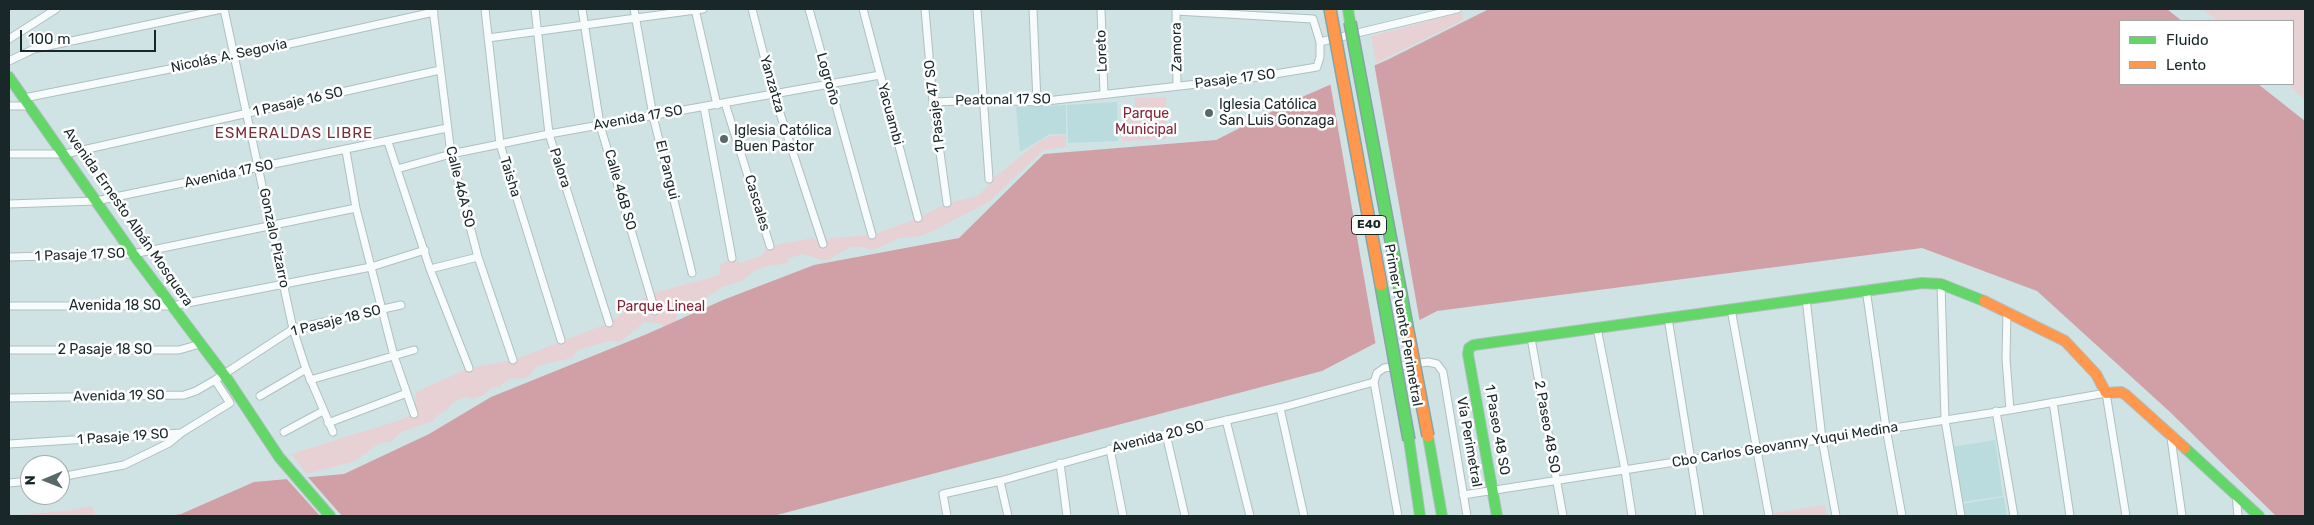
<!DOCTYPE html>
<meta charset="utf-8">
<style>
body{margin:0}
#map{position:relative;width:2314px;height:525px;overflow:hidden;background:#cfe3e5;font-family:Rubik,sans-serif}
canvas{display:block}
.frame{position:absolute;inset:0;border:10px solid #1a2728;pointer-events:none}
.legend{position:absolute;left:2119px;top:20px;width:175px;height:65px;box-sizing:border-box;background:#fff;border:1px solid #a3a9a9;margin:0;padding:6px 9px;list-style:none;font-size:15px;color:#1a2728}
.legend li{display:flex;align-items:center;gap:10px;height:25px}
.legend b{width:25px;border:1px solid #a3a9a9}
.north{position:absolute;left:20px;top:455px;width:50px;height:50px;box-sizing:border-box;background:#fff;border:1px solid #a3a9a9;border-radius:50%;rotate:269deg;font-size:14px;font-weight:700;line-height:20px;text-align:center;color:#1a2728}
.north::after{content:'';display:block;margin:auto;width:18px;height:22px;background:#59696a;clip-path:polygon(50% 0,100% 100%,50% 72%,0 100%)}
.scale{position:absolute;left:20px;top:30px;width:136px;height:22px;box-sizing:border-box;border:2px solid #1a2728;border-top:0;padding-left:6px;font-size:15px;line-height:18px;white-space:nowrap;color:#1a2728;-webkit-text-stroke:4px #fff;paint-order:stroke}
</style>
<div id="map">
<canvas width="2314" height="525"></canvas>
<div class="frame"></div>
<ul class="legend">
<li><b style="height:6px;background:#63d668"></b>Fluido</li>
<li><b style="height:6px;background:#ff974d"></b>Lento</li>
</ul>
<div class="north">N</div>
<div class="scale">100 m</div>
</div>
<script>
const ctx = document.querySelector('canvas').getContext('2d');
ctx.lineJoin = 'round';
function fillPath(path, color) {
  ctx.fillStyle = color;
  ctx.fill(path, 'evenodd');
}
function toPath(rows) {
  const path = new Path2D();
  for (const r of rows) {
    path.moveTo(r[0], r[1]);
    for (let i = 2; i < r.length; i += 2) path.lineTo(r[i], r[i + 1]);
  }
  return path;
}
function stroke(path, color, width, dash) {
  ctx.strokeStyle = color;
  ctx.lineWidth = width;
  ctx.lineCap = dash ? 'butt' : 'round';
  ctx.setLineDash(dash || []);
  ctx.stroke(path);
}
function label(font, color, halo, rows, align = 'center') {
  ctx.font = font + ' Rubik,sans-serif';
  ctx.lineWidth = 5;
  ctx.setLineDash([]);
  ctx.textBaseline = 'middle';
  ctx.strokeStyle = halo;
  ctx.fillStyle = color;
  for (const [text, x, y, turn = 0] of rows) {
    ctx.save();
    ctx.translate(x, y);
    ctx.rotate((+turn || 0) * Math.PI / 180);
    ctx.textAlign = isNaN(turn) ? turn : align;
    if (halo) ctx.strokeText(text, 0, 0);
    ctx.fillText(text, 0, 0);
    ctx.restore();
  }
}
fillPath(toPath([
 [1117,102,1118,141,1068,143,1067,105],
 [1066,105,1066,134,1050,134,1020,152,1016,107],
 [1995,440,2003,496,1962,502,1952,447],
 [2004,497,2007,516,1964,516,1962,504]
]), '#bbdcde');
fillPath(toPath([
 [2202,9,2305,9,2305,100,2287,84,2293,84,2293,21,2218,21],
 [1463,12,1463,20,1376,63,1371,36],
 [1166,97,1166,139,1122,141,1121,109,1135,108,1135,98],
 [1066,135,1066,147,1044,150,989,202,929,233,916,237,899,238,871,251,865,247,851,247,826,261,802,254,788,259,788,263,764,267,753,272,742,281,722,287,701,301,681,306,677,311,676,323,667,328,658,323,645,322,621,341,610,341,584,348,577,351,572,358,537,366,527,378,510,379,502,384,500,388,492,387,484,395,473,399,464,397,451,404,448,409,438,415,433,421,402,432,390,442,380,443,355,461,307,474,291,454,400,420,414,414,416,392,469,368,513,360,609,323,650,294,720,275,720,265,732,258,740,263,761,256,770,246,813,238,823,244,831,238,872,235,918,218,947,203,977,196,988,186,989,179,1000,173,1037,143,1050,136],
 [1825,505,1827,516,1774,516,1774,513],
 [92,506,96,516,12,516,70,510]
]), '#e7d1d4');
fillPath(toPath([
 [1489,9,2167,9,2182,21,2120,21,2120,84,2258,84,2305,121,2305,516,2276,516,2170,412,2037,291,1922,248,1437,311,1322,371,773,516,168,516,181,514,254,482,344,474,429,434,491,397,647,334,723,300,814,265,959,238,1044,154,1216,140,1295,100,1387,60]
]), '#d1a0a6');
fillPath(toPath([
 [1374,63,1420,323,1376,346,1330,82],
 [306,475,342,516,320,516,285,477]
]), '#cfe3e5');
const street = toPath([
 [224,9,293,329,306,369,333,432],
 [433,9,451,154,478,257,513,360],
 [485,9,500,144,561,340],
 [535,9,549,134,609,323],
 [582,9,600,125,655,311],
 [634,9,653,116,692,273],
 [695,9,717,105],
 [752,9,774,95,823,244],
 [809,9,872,235],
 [863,9,918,218],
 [925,9,933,102,947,203],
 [977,9,989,179],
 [1033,9,1037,102],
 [1101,9,1104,94],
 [1176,9,1177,86],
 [488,38,703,9],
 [9,39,56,9],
 [1320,42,1457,9],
 [9,61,34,49,222,9],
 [24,98,235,56,434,12],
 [933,102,985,100,1037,102,1251,78,1317,67,1320,57,1320,42,1313,19,1176,11],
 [725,103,770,246],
 [9,106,30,106],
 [704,107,732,258],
 [388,142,430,269,469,368],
 [346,151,356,208,371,267,394,356,414,414],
 [9,154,65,154,440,70],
 [397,169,451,154,549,134,880,75],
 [9,204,96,201,447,128],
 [9,257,133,254,356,208],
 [430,269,478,257],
 [1941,284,1945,420,1961,516],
 [1866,289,1886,428,1902,516],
 [1806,298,1822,439,1836,516],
 [9,306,172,306,371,267,425,250],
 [1731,309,1769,516],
 [2007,311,2006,359,2010,410],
 [1668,318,1700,516],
 [1597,328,1625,470,1632,516],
 [1531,338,1563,516],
 [9,350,179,350,200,344],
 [310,380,414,350],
 [260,396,306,369],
 [9,398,184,395,196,391,215,380,293,329,401,305],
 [2053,402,2070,516],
 [1280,408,1304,516],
 [1996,411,2014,516],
 [1226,420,1250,516],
 [328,423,407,393],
 [284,432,323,411],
 [1166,434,1185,516],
 [2171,438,2182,516],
 [9,444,181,433,230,403,215,380],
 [1110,449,1123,516],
 [1060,463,1067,516],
 [60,477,124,465,169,443,180,434],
 [1000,481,1008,516],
 [9,483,30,481],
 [2236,494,2238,516],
 [1463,495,2010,410,2106,393,2126,516],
 [947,516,943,494,1000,481,1166,434,1280,408,1374,382],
 [1398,516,1374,382,1377,373,1384,368,1428,362,1437,364,1443,372,1467,516]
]);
const fast = toPath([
 [1348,9,1350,22],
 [9,77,133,254,228,380,279,457,330,516],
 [1428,436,1442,516],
 [1409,440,1420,516],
 [2185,448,2259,516],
 [1497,516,1468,354,1469,348,1474,345,1922,283,1941,284,1984,301]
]);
const slow = toPath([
 [1984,301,2065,341,2096,374,2106,393,2121,392,2126,395,2185,448]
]);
stroke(street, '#b0bfc0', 9);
stroke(fast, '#b0bfc0', 12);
stroke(slow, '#b0bfc0', 12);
stroke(street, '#f8fbfb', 7);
stroke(fast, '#63d668', 10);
stroke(slow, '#ff974d', 10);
const fastBridge = toPath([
 [1350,22,1408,331],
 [1381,285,1409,440]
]);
const slowBridge = toPath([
 [1330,9,1381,285],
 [1408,331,1428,436]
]);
stroke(fastBridge, '#84a4a6', 14, []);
stroke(slowBridge, '#84a4a6', 14, []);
stroke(fastBridge, '#63d668', 11);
stroke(slowBridge, '#ff974d', 11);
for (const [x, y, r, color] of [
 [1209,113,5,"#59696a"],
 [724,139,5,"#59696a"]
]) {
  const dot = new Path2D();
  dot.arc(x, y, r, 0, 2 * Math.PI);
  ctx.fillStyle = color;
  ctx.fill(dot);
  stroke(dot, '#fff', 2);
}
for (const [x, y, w] of [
 [1369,225,35]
]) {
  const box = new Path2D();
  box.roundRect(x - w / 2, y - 9.5, w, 19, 4);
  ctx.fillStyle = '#fff';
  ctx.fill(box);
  stroke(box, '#1a2728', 1);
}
label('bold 12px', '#1a2728', null, [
 ["E40",1369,225]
]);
label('14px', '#1a2728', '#fff', [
 ["Zamora",1177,47,-91],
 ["Loreto",1102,51,-92],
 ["Nicolás A. Segovia",229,56,-12],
 ["Logroño",828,79,74],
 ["Pasaje 17 SO",1235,79,-7],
 ["Yanzatza",772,84,74],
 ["Peatonal 17 SO",1003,100,-1],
 ["1 Pasaje 16 SO",298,102,-13],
 ["1 Pasaje 47 SO",935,106,-97],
 ["Yacuambi",890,114,75],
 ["Avenida 17 SO",638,118,-10],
 ["Palora",560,168,72],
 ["El Pangui",667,170,76],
 ["Avenida 17 SO",229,174,-12],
 ["Taisha",510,177,73],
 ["Calle 46A SO",460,187,76],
 ["Calle 46B SO",620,190,74],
 ["Cascales",757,203,73],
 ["Avenida Ernesto Albán Mosquera",128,217,55],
 ["Gonzalo Pizarro",274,238,78],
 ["1 Pasaje 17 SO",80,255,-2],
 ["Avenida 18 SO",115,306],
 ["1 Pasaje 18 SO",336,321,-14],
 ["Primer Puente Perimetral",1403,325,80],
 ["2 Pasaje 18 SO",105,350],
 ["Avenida 19 SO",119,396,-1],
 ["2 Paseo 48 SO",1547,427,80],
 ["1 Paseo 48 SO",1497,430,80],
 ["1 Pasaje 19 SO",123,437,-4],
 ["Avenida 20 SO",1158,437,-14],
 ["Vía Perimetral",1469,442,80],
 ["Cbo Carlos Geovanny Yuqui Medina",1785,445,-9]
]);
label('14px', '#1a2728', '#fff', [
 ["Iglesia Católica",1219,105],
 ["San Luis Gonzaga",1219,121],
 ["Iglesia Católica",734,131],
 ["Buen Pastor",734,147]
], 'left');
label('14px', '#822536', '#fff', [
 ["Parque",1146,114],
 ["Municipal",1146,130],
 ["Parque Lineal",661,307]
]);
ctx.letterSpacing = '1px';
label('15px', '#762f39', '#fff', [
 ["ESMERALDAS LIBRE",294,134]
]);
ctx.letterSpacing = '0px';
</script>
